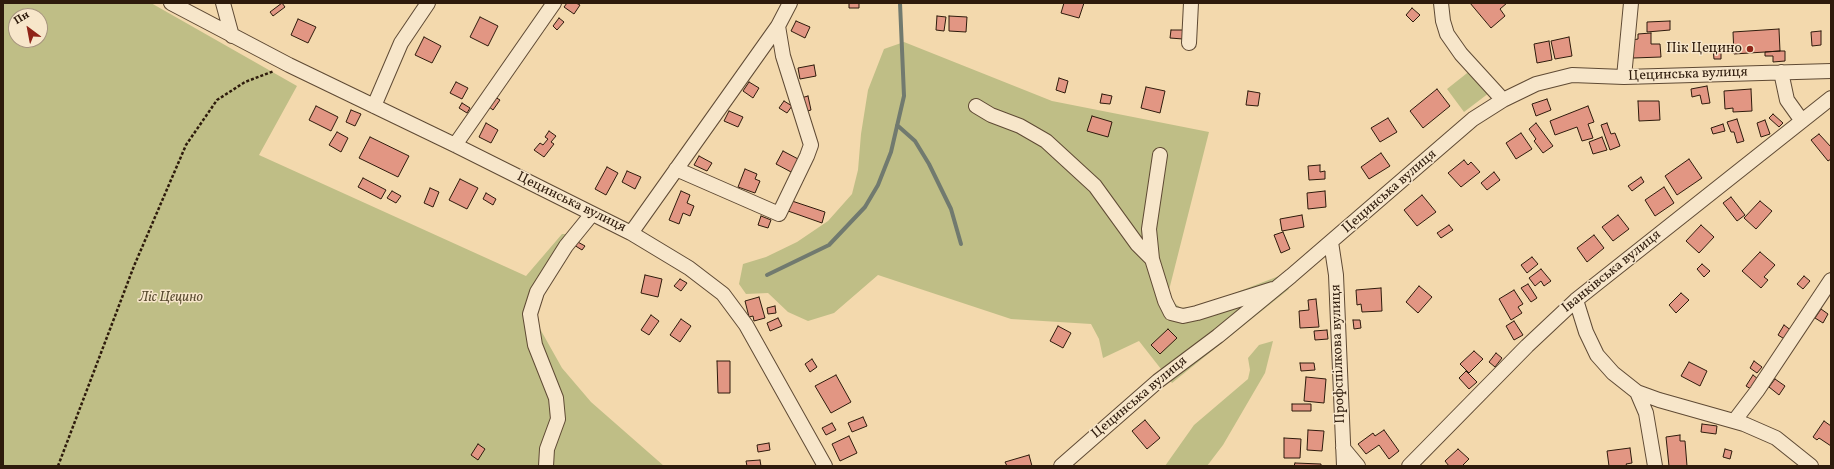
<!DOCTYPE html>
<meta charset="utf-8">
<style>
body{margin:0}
#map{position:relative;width:1834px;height:469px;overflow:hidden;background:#f3d9ad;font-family:Vollkorn,serif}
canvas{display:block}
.frame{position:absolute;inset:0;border:4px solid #2e1b0c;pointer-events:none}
.north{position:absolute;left:8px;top:8px;width:40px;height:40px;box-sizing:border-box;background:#f7e6ca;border:1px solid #a7957e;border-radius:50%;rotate:328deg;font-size:11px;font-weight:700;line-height:16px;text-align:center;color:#2e1b0c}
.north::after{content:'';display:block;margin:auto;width:14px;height:18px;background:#8f2418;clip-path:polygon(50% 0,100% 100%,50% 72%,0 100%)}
</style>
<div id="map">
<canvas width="1834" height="469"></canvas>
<div class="frame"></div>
<div class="north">Пн</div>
</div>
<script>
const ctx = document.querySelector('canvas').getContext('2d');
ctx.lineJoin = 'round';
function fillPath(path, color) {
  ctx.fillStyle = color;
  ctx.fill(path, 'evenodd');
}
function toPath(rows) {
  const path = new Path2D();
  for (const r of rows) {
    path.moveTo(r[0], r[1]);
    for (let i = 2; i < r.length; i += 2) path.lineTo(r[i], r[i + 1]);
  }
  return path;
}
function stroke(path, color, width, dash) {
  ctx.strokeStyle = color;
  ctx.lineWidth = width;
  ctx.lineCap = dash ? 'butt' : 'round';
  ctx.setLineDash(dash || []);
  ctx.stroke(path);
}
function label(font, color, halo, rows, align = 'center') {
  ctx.font = font + ' Vollkorn,serif';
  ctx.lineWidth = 3;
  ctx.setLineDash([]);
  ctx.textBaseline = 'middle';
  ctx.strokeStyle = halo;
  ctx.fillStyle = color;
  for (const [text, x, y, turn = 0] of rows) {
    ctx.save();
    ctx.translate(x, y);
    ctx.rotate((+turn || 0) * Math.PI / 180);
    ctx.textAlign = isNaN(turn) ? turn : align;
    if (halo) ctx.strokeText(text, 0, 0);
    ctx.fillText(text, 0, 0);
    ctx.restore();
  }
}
fillPath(toPath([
 [3,3,151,3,297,86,259,155,526,276,562,234,573,234,530,311,562,368,591,402,664,466,3,466],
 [16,16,40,16,40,40,16,40],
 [904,42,1052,101,1209,132,1168,294,1173,302,1181,308,1193,307,1232,294,1279,276,1289,289,1172,383,1139,341,1103,358,1099,339,1091,324,1011,319,878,275,834,313,808,321,788,312,768,293,746,294,739,284,743,264,766,257,797,242,828,221,852,194,858,170,861,134,868,90,884,49],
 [1471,70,1489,93,1464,112,1447,89],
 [1273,341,1265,373,1223,445,1207,466,1165,466,1194,425,1248,379,1250,370,1248,358,1259,345]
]), '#bfbe86');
stroke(toPath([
 [897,125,915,141,929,164,951,209,961,244],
 [767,275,829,245,865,207,878,185,891,152,904,96,900,3]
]), '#717a6f', 4);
const building = toPath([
 [282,3,285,7,273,16,270,12,282,3],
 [567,3,576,3,580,5,574,14,564,7,567,3],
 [849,3,859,3,859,8,849,8,849,3],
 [1064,3,1084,3,1079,18,1061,13,1064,3],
 [1470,3,1507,3,1500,9,1505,16,1491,28,1470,3],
 [1412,8,1420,15,1413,22,1406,15,1412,8],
 [937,16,946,17,944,31,936,30,937,16],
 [949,16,967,17,966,32,949,31,949,16],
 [480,17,498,26,488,46,470,37,480,17],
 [559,18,564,22,557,30,553,26,559,18],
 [298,19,316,27,308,43,291,35,298,19],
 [796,21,810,27,805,38,791,31,796,21],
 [1670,21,1670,30,1647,32,1647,22,1670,21],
 [1779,29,1780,51,1734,54,1733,32,1779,29],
 [1171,30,1183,30,1183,39,1170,38,1171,30],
 [1821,31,1821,45,1812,46,1811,32,1821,31],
 [1651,33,1651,44,1660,44,1661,57,1633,58,1632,40,1638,39,1638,34,1651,33],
 [424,37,441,46,432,63,415,55,424,37],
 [1569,37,1572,56,1555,59,1551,41,1569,37],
 [1549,41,1552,60,1537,63,1534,44,1549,41],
 [1721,48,1721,59,1714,59,1713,49,1721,48],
 [1780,51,1785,51,1785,61,1773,62,1773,56,1765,56,1765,52,1780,51],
 [814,65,816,76,800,79,798,68,814,65],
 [1059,78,1068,81,1065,93,1056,90,1059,78],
 [456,82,468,88,462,99,450,93,456,82],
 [749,82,759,88,753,98,743,91,749,82],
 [1707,86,1710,103,1702,104,1700,95,1692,97,1691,89,1707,86],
 [1146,87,1165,91,1160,113,1141,108,1146,87],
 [1437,89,1450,106,1423,128,1410,111,1437,89],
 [1751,89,1752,111,1733,112,1733,108,1725,109,1724,91,1751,89],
 [1248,91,1260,93,1258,106,1246,105,1248,91],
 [1102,94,1112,96,1110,104,1100,103,1102,94],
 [808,96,811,110,804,112,801,98,808,96],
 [495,97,500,100,493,110,488,106,495,97],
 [1547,99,1551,110,1536,116,1532,104,1547,99],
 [784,101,792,106,787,113,779,108,784,101],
 [1638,101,1659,101,1660,120,1639,121,1638,101],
 [462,103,470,108,467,113,459,108,462,103],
 [316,106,338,117,331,131,309,120,316,106],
 [1588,106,1594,122,1588,124,1593,138,1582,141,1577,127,1555,135,1550,121,1588,106],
 [351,110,361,114,355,126,346,122,351,110],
 [729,111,743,117,738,127,724,121,729,111],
 [1773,114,1783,123,1779,127,1769,118,1773,114],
 [1092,116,1112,122,1108,137,1087,131,1092,116],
 [1388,118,1397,132,1380,142,1371,128,1388,118],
 [1737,119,1744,141,1737,143,1734,132,1731,132,1727,122,1737,119],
 [1765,120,1770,134,1761,137,1757,123,1765,120],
 [486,123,498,130,491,143,479,137,486,123],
 [1536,123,1553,146,1543,153,1534,141,1536,139,1529,129,1536,123],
 [1607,123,1611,134,1615,133,1620,146,1610,150,1601,125,1607,123],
 [1723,124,1725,131,1713,134,1711,128,1723,124],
 [549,131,556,136,551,142,554,144,544,157,534,150,540,143,543,145,548,139,545,137,549,131],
 [337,132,348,138,341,152,329,145,337,132],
 [1521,133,1532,149,1516,159,1506,143,1521,133],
 [1819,134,1831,147,1831,159,1828,161,1811,140,1819,134],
 [370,137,409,156,398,177,359,158,370,137],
 [1602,137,1607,150,1593,154,1589,142,1602,137],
 [783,151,800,160,793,173,776,164,783,151],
 [1381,153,1390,166,1369,179,1361,167,1381,153],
 [699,156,712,163,707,171,694,165,699,156],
 [1689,159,1702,178,1677,195,1665,176,1689,159],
 [1464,160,1468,165,1471,162,1480,172,1461,187,1448,173,1464,160],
 [1320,165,1320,172,1325,171,1325,179,1309,180,1308,166,1320,165],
 [607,167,618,173,606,195,595,189,607,167],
 [745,169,757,174,755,179,760,181,755,193,738,187,745,169],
 [627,171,641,177,635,189,622,182,627,171],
 [1494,172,1500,180,1487,190,1481,183,1494,172],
 [1641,177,1644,182,1632,191,1628,186,1641,177],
 [363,178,386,190,381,199,358,187,363,178],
 [460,179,478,188,467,209,449,200,460,179],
 [1664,187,1674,203,1655,216,1645,200,1664,187],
 [430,188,439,192,433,207,424,203,430,188],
 [392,191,401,196,396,203,387,198,392,191],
 [681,191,690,195,687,203,694,206,690,216,683,213,679,224,669,220,681,191],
 [1325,191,1326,207,1308,209,1307,193,1325,191],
 [486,193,496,199,493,205,483,199,486,193],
 [1422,195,1436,212,1417,226,1404,210,1422,195],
 [1731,197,1745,215,1737,221,1723,203,1731,197],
 [792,201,825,212,822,223,788,211,792,201],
 [1760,201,1772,211,1756,229,1744,218,1760,201],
 [1302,215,1304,227,1282,231,1280,219,1302,215],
 [1618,215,1629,229,1613,241,1602,227,1618,215],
 [761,216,771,220,768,228,758,225,761,216],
 [1449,225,1453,230,1441,238,1437,233,1449,225],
 [1701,225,1714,237,1699,253,1686,241,1701,225],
 [1283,232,1290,249,1281,253,1274,235,1283,232],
 [1594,235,1604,248,1587,262,1577,248,1594,235],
 [576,241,585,246,582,250,574,245,576,241],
 [1760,252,1775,265,1764,277,1768,280,1761,288,1742,271,1760,252],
 [1532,257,1538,264,1527,273,1521,265,1532,257],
 [1702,264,1710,271,1704,277,1697,269,1702,264],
 [1541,269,1551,281,1544,286,1541,281,1535,286,1529,278,1541,269],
 [645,275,662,279,658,297,641,293,645,275],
 [1804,276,1810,281,1803,289,1797,284,1804,276],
 [680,279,687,283,681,291,674,286,680,279],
 [1528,284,1537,298,1531,302,1521,288,1528,284],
 [1419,286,1432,297,1418,313,1406,302,1419,286],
 [1381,288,1382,311,1362,312,1361,304,1357,305,1356,290,1381,288],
 [1514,290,1523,304,1518,307,1522,313,1511,320,1499,299,1514,290],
 [1681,293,1689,300,1676,313,1669,305,1681,293],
 [759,297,765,318,754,321,753,316,749,317,745,301,759,297],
 [1316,299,1319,327,1300,328,1299,311,1309,310,1308,300,1316,299],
 [775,306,776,313,768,314,767,308,775,306],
 [1821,309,1828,314,1823,323,1815,318,1821,309],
 [651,315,659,321,649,335,641,330,651,315],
 [778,318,782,326,770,331,767,323,778,318],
 [681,319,691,326,680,342,670,335,681,319],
 [1353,320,1360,320,1361,328,1354,329,1353,320],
 [1514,321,1523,335,1514,340,1506,326,1514,321],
 [1784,325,1792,331,1786,340,1778,335,1784,325],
 [1058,326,1071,333,1063,348,1050,341,1058,326],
 [1168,329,1177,338,1160,354,1151,345,1168,329],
 [1327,330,1328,339,1315,340,1314,331,1327,330],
 [1474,351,1483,359,1469,373,1460,364,1474,351],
 [1496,353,1502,358,1495,367,1489,362,1496,353],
 [812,359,817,367,810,372,805,364,812,359],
 [717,361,730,361,730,393,718,393,717,361],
 [1754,361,1762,367,1757,373,1750,368,1754,361],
 [1689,362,1707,371,1700,386,1681,376,1689,362],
 [1300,363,1314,363,1315,370,1301,371,1300,363],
 [1466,371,1477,382,1469,389,1459,378,1466,371],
 [836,375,851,402,831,413,815,386,836,375],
 [1753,375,1758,379,1751,389,1746,386,1753,375],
 [1306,377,1326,379,1324,403,1304,401,1306,377],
 [1775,379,1785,386,1779,395,1769,387,1775,379],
 [1292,404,1311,404,1311,411,1292,411,1292,404],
 [863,417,867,426,852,432,848,423,863,417],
 [1145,420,1160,438,1147,449,1132,431,1145,420],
 [1824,421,1831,426,1831,446,1819,438,1817,440,1813,437,1824,421],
 [832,423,836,430,826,435,822,428,832,423],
 [1702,424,1717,426,1716,434,1701,432,1702,424],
 [1308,430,1324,431,1322,451,1307,450,1308,430],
 [1384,430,1399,451,1389,459,1379,445,1366,454,1358,444,1373,433,1375,436,1384,430],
 [1680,435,1680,441,1685,441,1687,466,1669,466,1666,437,1680,435],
 [849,436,857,453,840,461,832,444,849,436],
 [1284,438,1301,439,1300,458,1284,458,1284,438],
 [769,443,770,450,758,452,757,445,769,443],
 [478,444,485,449,478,460,471,455,478,444],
 [1630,448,1632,463,1626,464,1627,466,1609,466,1607,451,1630,448],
 [1458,449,1469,459,1462,466,1449,466,1445,461,1458,449],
 [1725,449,1732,451,1730,459,1723,457,1725,449],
 [1029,455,1032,466,1007,466,1005,462,1029,455],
 [760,460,761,466,747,466,746,461,760,460],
 [1295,463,1321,464,1321,466,1294,466,1295,463]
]);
fillPath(building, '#e29683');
stroke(building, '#2e1b0c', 1);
const minor = toPath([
 [171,3,289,65,455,145,631,233,689,268,723,294,746,325,825,466],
 [223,3,232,36],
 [1441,3,1443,21,1447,34,1461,54,1503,100],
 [1189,43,1191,3],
 [1781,72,1787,100,1802,121],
 [1624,77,1631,3],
 [374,106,401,43,428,3],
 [976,106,991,115,1020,126,1046,141,1095,186,1137,244,1152,259,1165,301,1171,313,1183,316,1197,313,1273,289],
 [455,145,554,3],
 [676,169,779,214,807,156,811,145,783,56,778,26],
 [631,233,778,26,790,3],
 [1331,242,1336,275,1344,466],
 [1152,259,1149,229,1160,155],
 [1576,300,1586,332,1597,355,1613,373,1637,392,1659,400,1744,424,1776,438,1811,466],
 [1637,392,1646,413,1655,466],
 [1735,420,1757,391,1831,280],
 [1343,448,1358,466],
 [546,466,547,449,558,419,556,398,535,345,530,314,537,292,566,246,592,214],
 [1061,466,1158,381,1218,336,1291,276,1473,119,1503,100,1536,84,1572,75,1624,77,1831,71],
 [1409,466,1527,346,1576,300,1831,98]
]);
stroke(minor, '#5f4a34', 16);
stroke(toPath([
 [58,466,134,266,186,145,217,100,245,82,274,71]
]), '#2e1b0c', 2.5, [3, 2]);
stroke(minor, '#f7e6ca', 14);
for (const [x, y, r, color] of [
 [1750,49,4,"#8f2418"]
]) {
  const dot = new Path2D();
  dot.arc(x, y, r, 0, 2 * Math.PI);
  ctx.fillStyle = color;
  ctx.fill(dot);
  stroke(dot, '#f7e6ca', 1.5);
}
label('14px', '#2e1b0c', '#f7e6ca', [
 ["Пік Цецино",1742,49]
], 'right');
label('14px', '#2e1b0c', '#f7e6ca', [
 ["Цецинська вулиця",1688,75,-2],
 ["Цецинська вулиця",1390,192,-41],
 ["Цецинська вулиця",571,203,26],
 ["Іванківська вулиця",1612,272,-39],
 ["Профспілкова вулиця",1339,354,-92],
 ["Цецинська вулиця",1140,398,-40]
]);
label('italic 14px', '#5a4c31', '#f7e6ca', [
 ["Ліс Цецино",171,298]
]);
</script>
